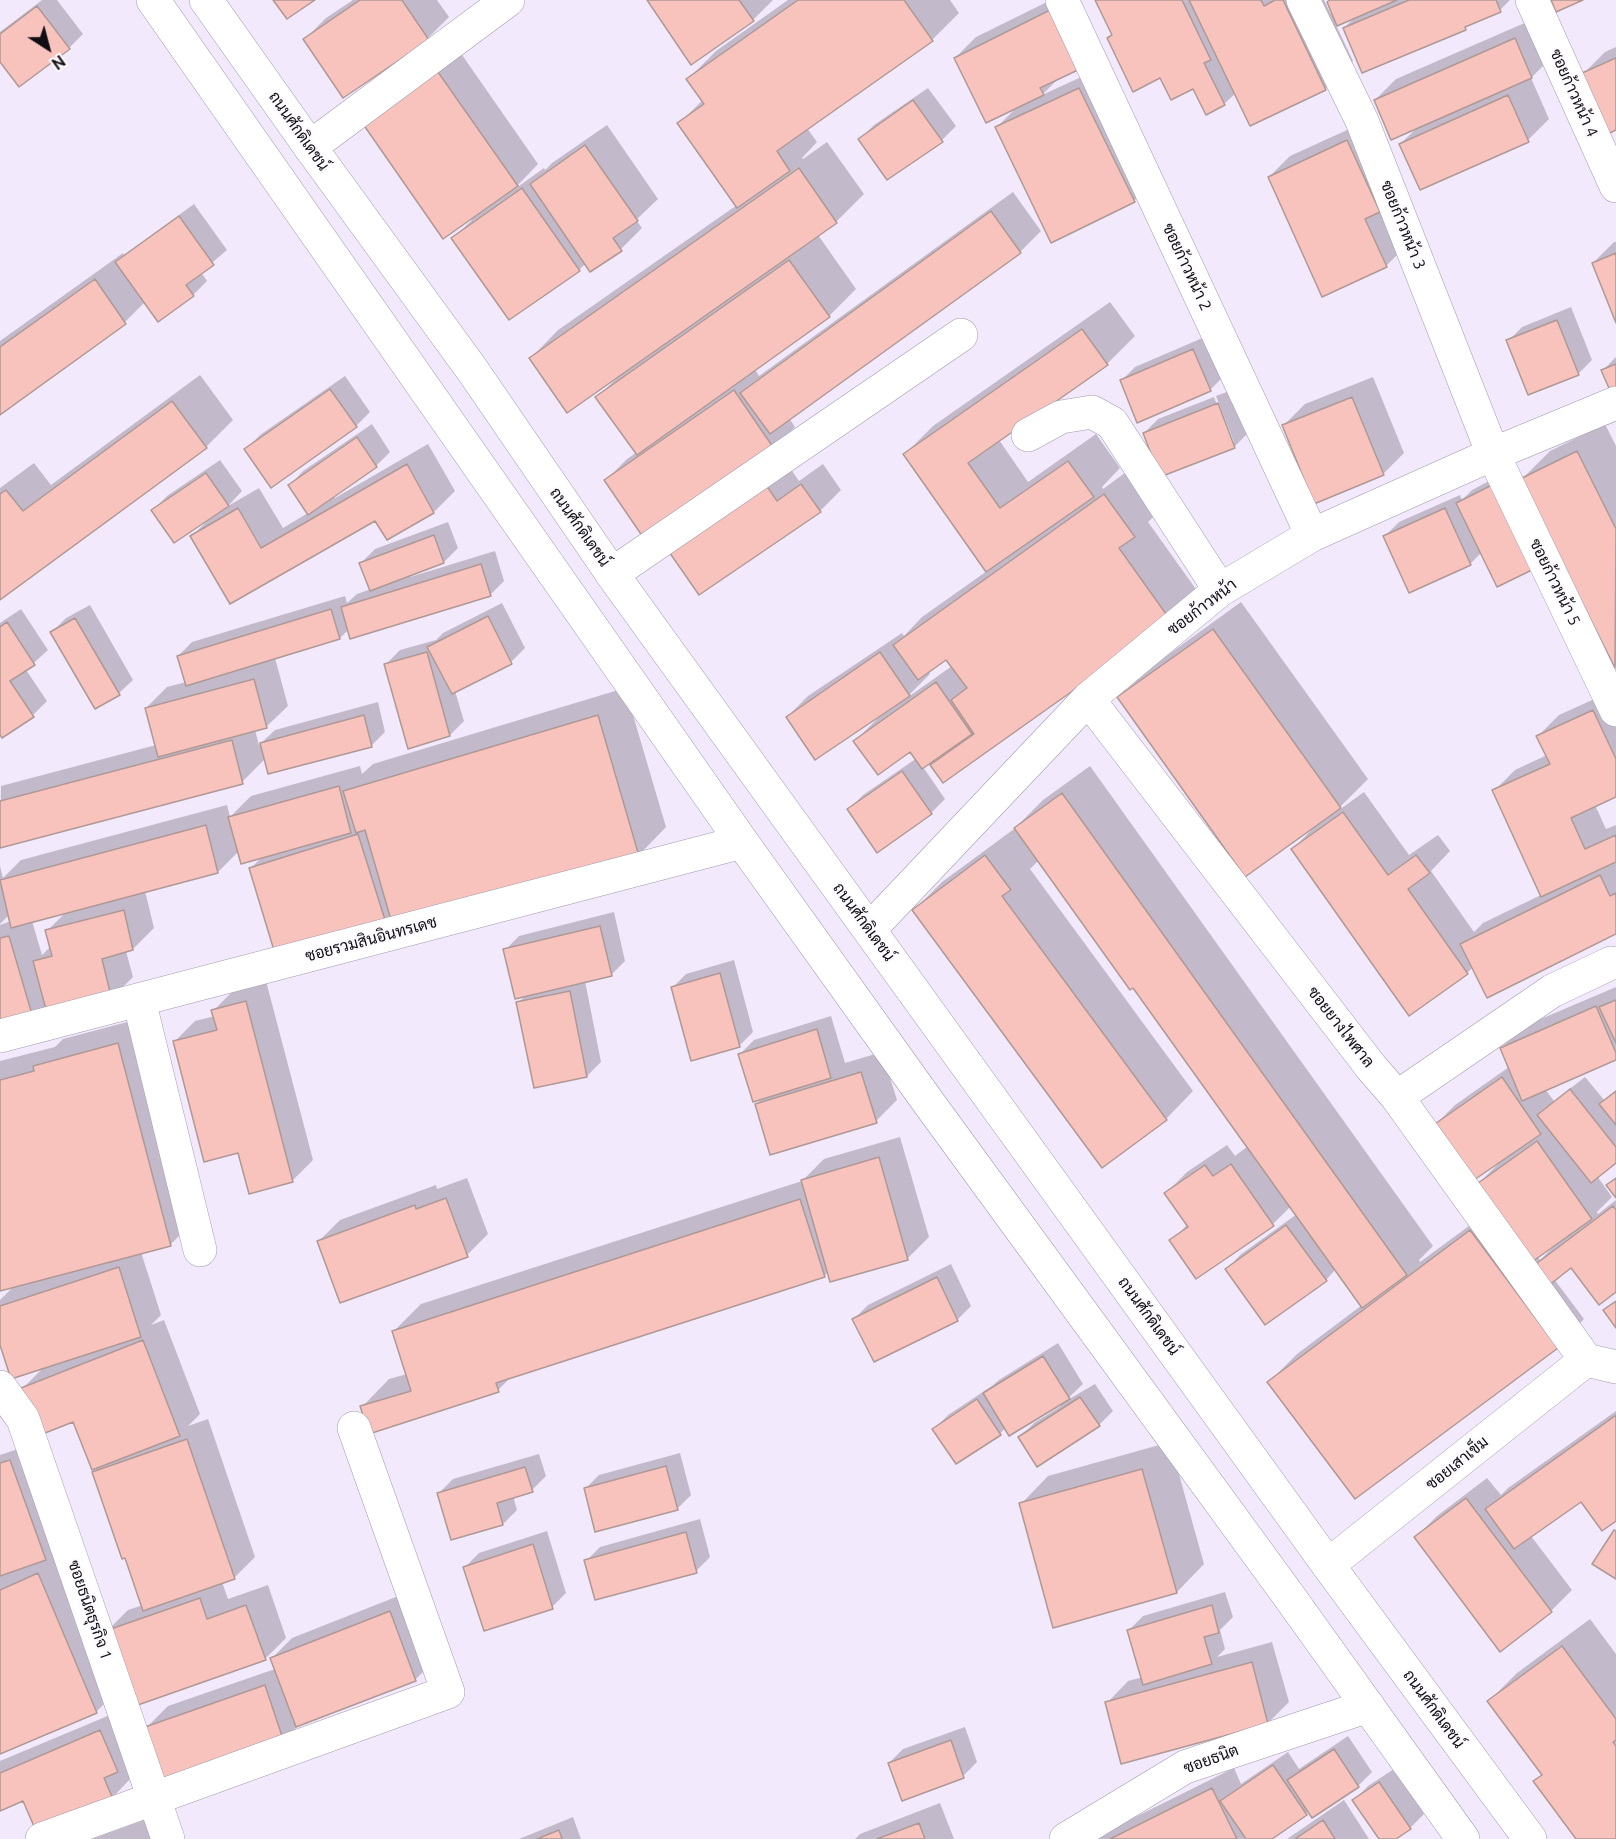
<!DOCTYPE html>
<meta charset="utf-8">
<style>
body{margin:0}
#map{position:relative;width:1616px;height:1839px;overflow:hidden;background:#f3e9fd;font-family:Ubuntu,sans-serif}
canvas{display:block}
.north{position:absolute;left:18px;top:18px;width:60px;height:60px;-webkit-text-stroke:4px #fcfafe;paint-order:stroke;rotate:144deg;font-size:16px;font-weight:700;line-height:24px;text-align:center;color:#100d13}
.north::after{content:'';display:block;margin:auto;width:21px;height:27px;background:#100d13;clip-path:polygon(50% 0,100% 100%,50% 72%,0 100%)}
</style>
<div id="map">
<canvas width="1616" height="1839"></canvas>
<div class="north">N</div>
</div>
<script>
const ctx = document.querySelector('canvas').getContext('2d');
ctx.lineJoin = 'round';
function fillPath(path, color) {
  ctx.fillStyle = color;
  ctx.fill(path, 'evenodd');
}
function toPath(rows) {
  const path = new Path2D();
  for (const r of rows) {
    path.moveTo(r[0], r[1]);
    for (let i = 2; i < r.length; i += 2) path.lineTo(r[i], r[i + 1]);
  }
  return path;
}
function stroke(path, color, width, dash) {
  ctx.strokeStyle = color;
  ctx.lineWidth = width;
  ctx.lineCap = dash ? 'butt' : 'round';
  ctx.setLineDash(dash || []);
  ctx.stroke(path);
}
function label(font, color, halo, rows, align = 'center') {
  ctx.font = font + ' Ubuntu,Sarabun,sans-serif';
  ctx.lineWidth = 4.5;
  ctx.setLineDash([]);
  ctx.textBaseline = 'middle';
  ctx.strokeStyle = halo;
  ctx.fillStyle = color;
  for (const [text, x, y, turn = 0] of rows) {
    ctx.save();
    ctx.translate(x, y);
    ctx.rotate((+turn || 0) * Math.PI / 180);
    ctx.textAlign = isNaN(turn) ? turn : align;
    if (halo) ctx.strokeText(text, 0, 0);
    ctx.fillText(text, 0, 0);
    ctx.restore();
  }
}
fillPath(toPath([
 [42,0,57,0,83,34,69,48,0,59,0,32],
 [353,0,437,0,449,17,428,38,344,95,305,39,326,18],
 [648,0,773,0,753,20],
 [788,0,950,0,959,13,932,40,807,128,817,142,802,158,803,159,827,142,864,194,836,222,818,235,856,289,829,316,755,369,759,376,1013,192,1041,231,1020,252,789,418,795,427,774,448,606,480,627,459,637,452,597,397,616,379,531,358,558,330,737,205,679,123,703,100,688,79,716,51],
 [1051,0,1060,77,1042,95,1101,68,1155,180,1134,201,997,127,1017,107,955,58,976,37],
 [1097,0,1324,0,1331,14,1333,13,1330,0,1510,0,1500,10,1471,23,1465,28,1344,28,1356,16,1336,25,1353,61,1325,89,1251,124,1236,93,1224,104,1194,87,1161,76,1108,38,1113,34],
 [1536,18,1553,56,1531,78,1549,119,1528,140,1400,144,1418,127,1375,100,1396,79],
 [1616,47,1616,129,1584,73,1605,52],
 [460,52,538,164,518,185,519,186,544,168,545,170,552,163,607,125,658,199,636,220,642,228,621,249,586,263,579,270,453,238,472,220,365,124],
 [928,88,956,126,942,140,860,139,874,125],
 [1369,120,1407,245,1386,266,1269,177,1290,156],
 [194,204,227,250,201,272,207,281,193,295,145,302,125,322,0,413,0,341,123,253,124,255],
 [1614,242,1616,242,1616,319,1593,263],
 [1110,302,1135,336,1107,364,999,440,1028,482,1096,434,1120,468,1102,487,1103,489,1133,467,1162,509,1148,522,1198,592,1170,620,932,765,941,757,940,755,923,767,945,799,931,813,877,850,849,809,863,795,917,758,911,750,855,741,880,716,879,715,787,717,808,696,902,633,904,636,922,617,987,571,905,454,933,426],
 [947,658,952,666,911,695,910,694,930,674,928,671],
 [1571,307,1592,360,1578,374,1508,341,1522,327],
 [1207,336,1224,376,1210,390,1121,381,1135,367],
 [1616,357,1616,391,1603,370],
 [200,375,233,420,206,447,0,598,0,488,34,463,51,485],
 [345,376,370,412,356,426,246,449,260,435],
 [1373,377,1404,453,1383,474,1284,425,1305,404],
 [1232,390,1248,433,1234,447,1144,433,1158,419,1214,397,1231,442,1234,442,1216,396],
 [372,424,390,452,376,466,333,496,335,498,428,444,455,491,434,512,387,538,376,519,230,602,192,536,207,521,153,510,167,496,220,460,242,491,228,506,259,488,283,528,308,513,290,485,303,471],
 [1605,424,1616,446,1616,666,1522,479,1550,451],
 [784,459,799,481,823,464,841,490,820,511,699,593],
 [1510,470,1482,552,1470,564,1385,536,1399,522,1460,495,1462,500,1472,490],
 [448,522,458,548,444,562,409,575,410,577,495,551,504,581,490,595,349,629,340,638,275,658,288,706,266,727,255,730,259,745,275,730,378,702,385,732,371,746,265,759,242,782,0,847,1,786,156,745,146,708,167,687,186,682,178,656,192,642,345,596,347,603,357,594,371,589,361,563,375,549],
 [1241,602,1368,779,1338,809,1339,810,1364,792,1409,855,1438,835,1450,851,1431,871,1474,932,1483,923,1541,895,1494,791,1515,770,1547,755,1538,736,1559,715,1614,690,1616,693,1616,795,1595,805,1606,829,1616,825,1616,932,1473,967,1467,973,1293,849,1313,828,1312,826,1119,698,1147,670],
 [502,603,525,648,511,662,455,691,464,721,450,735,386,664,400,650,436,640,443,633],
 [90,605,133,680,119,693,96,707,52,632,66,618],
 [21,609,48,650,26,670,47,701,33,715,0,732,0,623],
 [625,688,666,827,639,855,392,915,385,922,251,868,263,856,239,851,218,872,145,891,154,928,133,949,126,951,133,977,112,998,0,1029,0,925,11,921,9,915,0,924,0,866,3,878,21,860,227,805,230,817,251,796,360,766,362,774,373,764],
 [66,912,47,931,51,946,42,955,32,921],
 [1090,766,1433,1246,1419,1260,1420,1262,1492,1209,1476,1186,1499,1163,1434,1126,1455,1105,1509,1067,1501,1048,1522,1027,1616,987,1616,1058,1545,1089,1554,1101,1585,1077,1605,1101,1616,1090,1616,1161,1597,1176,1612,1197,1597,1212,1598,1214,1616,1200,1616,1290,1571,1266,1554,1279,1584,1319,1557,1347,1269,1382,1297,1354,1362,1305,1336,1269,1326,1280,1227,1269,1240,1255,1297,1214,1291,1206,1273,1224,1171,1241,1188,1224,1166,1193,1187,1172,1227,1145,1235,1156,1248,1146,1133,985,1039,860,1030,869,1193,1091,1166,1119,914,910,942,882,1014,829,1043,800],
 [1550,1247,1552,1248,1540,1260,1537,1256],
 [614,912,625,961,611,975,585,981,601,1062,587,1076,518,1003,525,996,505,950,519,936],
 [734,960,753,1032,739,1046,672,988,686,974],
 [266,981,313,1160,292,1181,174,1042,195,1021,215,1016,213,1011,234,990],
 [831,1016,845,1063,882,1052,897,1100,876,1121,756,1104,764,1097,740,1054,754,1040],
 [146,1017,198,1217,170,1245,141,1252,161,1315,151,1325,164,1320,200,1414,188,1426,208,1419,255,1557,234,1578,222,1582,228,1599,268,1585,286,1638,265,1659,124,1684,97,1711,0,1753,0,1455,24,1447,59,1545,51,1553,66,1547,107,1631,128,1610,143,1605,93,1472,100,1466,74,1420,23,1388,45,1366,0,1340,0,1300,15,1285,0,1289,0,1061,55,1047,63,1039],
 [900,1137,929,1237,908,1258,831,1280,829,1271,824,1276,511,1377,498,1390,362,1407,389,1379,407,1374,393,1332,421,1304,802,1181,824,1159],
 [467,1178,488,1234,467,1255,319,1241,340,1220,436,1185,437,1189],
 [951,1264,971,1306,957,1320,854,1319,868,1305],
 [1058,1343,1083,1384,1064,1402,1095,1384,1113,1411,1099,1425,1020,1437,1034,1423,1061,1406,1059,1404,1005,1428,1000,1434,934,1429,948,1415,992,1386,999,1380],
 [1616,1411,1616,1519,1581,1500,1531,1536,1572,1590,1551,1611,1416,1537,1437,1516,1487,1478,1501,1495,1508,1488],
 [1170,1442,1204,1564,1177,1592,1021,1504,1048,1476],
 [680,1453,691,1495,677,1509,585,1489,599,1475],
 [539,1454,546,1476,532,1490,513,1496,517,1510,503,1524,439,1493,453,1479],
 [700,1519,710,1557,696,1571,586,1561,600,1547],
 [547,1531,566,1593,552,1607,485,1629,465,1567,479,1553],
 [411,1591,436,1659,415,1680,300,1724,283,1741,147,1727,168,1706,275,1669,271,1659,292,1638],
 [1225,1592,1233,1617,1220,1630,1225,1649,1217,1657,1272,1642,1289,1702,1268,1723,1107,1703,1128,1681,1143,1677,1129,1630,1143,1616],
 [1590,1619,1616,1654,1616,1839,1578,1839,1535,1781,1543,1774,1489,1701,1517,1673],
 [122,1710,133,1776,112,1798,24,1800,0,1810,0,1761],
 [965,1727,977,1762,963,1776,889,1763,903,1749],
 [1348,1736,1372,1772,1358,1786,1309,1811,1269,1839,1091,1839,1234,1768,1241,1784,1288,1752,1299,1769],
 [1394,1769,1424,1814,1410,1828,1394,1839,1381,1839,1354,1800,1368,1786],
 [1344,1800,1369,1839,1287,1839],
 [940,1803,954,1839,855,1839,860,1834],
 [573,1817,581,1839,519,1839],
 [147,1819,154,1839,92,1839]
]), '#0003');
const building = toPath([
 [273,0,315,0,287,19,273,0],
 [360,0,402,0,429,40,343,98,303,39,360,0],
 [647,0,739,0,754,21,691,65,647,0],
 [798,0,904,0,933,41,777,151,790,171,737,208,677,123,704,104,686,79,798,0],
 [1095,0,1182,0,1211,60,1204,63,1225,105,1206,115,1193,89,1171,100,1160,78,1133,92,1107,38,1112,35,1095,0],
 [1189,0,1261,0,1264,6,1275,0,1283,0,1326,90,1250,126,1189,0],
 [1330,0,1397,0,1337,26,1327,2,1330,0],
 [1409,0,1496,0,1501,12,1465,27,1466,30,1362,73,1343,28,1409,0],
 [1551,0,1583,0,1556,12,1551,0],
 [37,6,70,49,19,87,0,62,0,34,37,6],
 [1052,9,1080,69,1040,88,1044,95,986,123,954,58,1052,9],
 [1515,38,1532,78,1391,140,1374,100,1515,38],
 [1616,58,1616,130,1608,134,1582,73,1616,58],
 [438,72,518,186,443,239,363,124,438,72],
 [1079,88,1135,202,1051,243,995,127,1079,88],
 [1508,95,1529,142,1420,190,1399,144,1508,95],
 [913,100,943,142,887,180,858,139,913,100],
 [1347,140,1380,212,1365,219,1387,267,1322,297,1268,177,1347,140],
 [585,145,638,221,613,238,622,251,590,272,530,184,585,145],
 [799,168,837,223,567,413,529,358,799,168],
 [522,188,580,271,509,320,451,238,522,188],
 [991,211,1021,253,770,434,740,393,991,211],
 [179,216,214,265,186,285,194,296,158,322,115,262,179,216],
 [1616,253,1616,323,1592,263,1616,253],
 [789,260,830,317,637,455,595,397,789,260],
 [95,279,126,324,0,415,0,347,95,279],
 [1557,320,1579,375,1528,395,1506,340,1557,320],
 [1082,329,1108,365,968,463,1000,508,1068,461,1094,497,986,572,903,454,1082,329],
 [1193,349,1211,391,1137,423,1120,380,1193,349],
 [1616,364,1616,393,1612,395,1601,370,1616,364],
 [330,389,357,427,271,488,244,449,330,389],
 [734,390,775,450,645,540,604,480,734,390],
 [1352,397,1384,475,1314,504,1282,425,1352,397],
 [172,401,207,448,0,600,0,494,6,490,23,511,172,401],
 [1218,403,1235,448,1160,477,1143,433,1218,403],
 [357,437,377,467,308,515,288,485,357,437],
 [1577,451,1616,529,1615,668,1520,479,1577,451],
 [407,464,434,513,387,540,375,521,230,604,190,536,238,508,261,548,407,464],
 [206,473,229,506,174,543,151,510,206,473],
 [762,479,777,501,801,484,821,512,699,595,665,546,762,479],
 [1496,483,1538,567,1497,587,1456,503,1496,483],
 [1104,494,1135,537,1119,548,1171,621,943,783,930,765,974,734,951,700,967,688,946,660,918,680,893,645,1104,494],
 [1445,508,1471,565,1409,593,1383,536,1445,508],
 [434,535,444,563,370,591,359,563,434,535],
 [481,564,491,596,350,639,341,607,481,564],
 [331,609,340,639,186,686,177,656,331,609],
 [488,616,512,664,452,694,427,647,488,616],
 [75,618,120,695,95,709,50,632,75,618],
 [7,622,35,665,10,681,34,717,2,738,0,735,0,627,7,622],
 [1213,629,1341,808,1245,877,1117,697,1213,629],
 [427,652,450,736,408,749,384,664,427,652],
 [880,652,910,696,815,760,786,717,880,652],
 [254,679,267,728,158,757,145,708,254,679],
 [936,682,972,734,922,769,910,752,878,775,853,741,936,682],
 [1593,710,1616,759,1616,797,1571,818,1585,849,1616,835,1616,862,1541,897,1492,790,1550,764,1536,736,1593,710],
 [364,715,372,747,268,774,260,743,364,715],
 [598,715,639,856,391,920,365,830,356,833,343,791,598,715],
 [232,740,243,784,0,848,0,801,232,740],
 [902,771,932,814,877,853,847,809,902,771],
 [339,786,351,833,241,864,228,817,339,786],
 [1062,793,1407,1275,1362,1308,1133,988,1130,990,1014,828,1062,793],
 [1343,812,1388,875,1416,855,1430,873,1408,889,1468,974,1409,1016,1291,849,1343,812],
 [206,825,218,873,11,928,0,880,206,825],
 [358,834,386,923,276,957,249,868,358,834],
 [985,855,1011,890,1002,896,1167,1120,1102,1168,912,910,985,855],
 [1600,875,1610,896,1616,893,1616,934,1487,998,1460,944,1600,875],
 [124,910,133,950,102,959,112,1000,48,1017,33,961,52,956,45,930,124,910],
 [600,926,612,976,515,999,503,949,600,926],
 [9,936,34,1021,0,1031,0,938,9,936],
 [720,973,740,1047,691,1061,671,987,720,973],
 [570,991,587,1077,534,1088,516,1002,570,991],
 [1616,1000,1616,1043,1599,1007,1616,1000],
 [246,1001,293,1182,249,1194,238,1153,204,1162,173,1041,217,1030,211,1010,246,1001],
 [1596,1006,1616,1053,1616,1060,1522,1101,1500,1048,1596,1006],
 [817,1029,831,1078,753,1102,738,1054,817,1029],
 [118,1043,171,1246,0,1291,0,1080,34,1071,33,1066,118,1043],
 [861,1072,877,1123,770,1155,755,1104,861,1072],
 [1502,1077,1541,1134,1471,1182,1432,1126,1502,1077],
 [1570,1089,1616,1147,1616,1163,1591,1183,1537,1115,1570,1089],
 [1616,1091,1616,1125,1599,1104,1616,1091],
 [1537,1141,1592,1219,1529,1264,1474,1186,1537,1141],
 [879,1157,908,1260,830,1282,801,1180,879,1157],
 [1231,1164,1274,1226,1196,1279,1169,1240,1188,1227,1164,1193,1205,1165,1213,1176,1231,1164],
 [1616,1178,1616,1198,1606,1185,1616,1178],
 [446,1198,468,1257,340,1303,317,1241,415,1205,416,1209,446,1198],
 [800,1199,825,1277,496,1383,499,1392,369,1434,360,1406,411,1391,392,1331,800,1199],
 [1613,1206,1616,1210,1616,1292,1599,1305,1571,1268,1543,1290,1528,1270,1613,1206],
 [1286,1225,1327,1281,1265,1325,1225,1269,1286,1225],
 [1470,1230,1558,1348,1355,1499,1267,1382,1470,1230],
 [119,1267,141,1337,11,1379,0,1345,0,1306,119,1267],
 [937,1277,958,1321,874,1362,852,1319,937,1277],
 [1616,1301,1616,1328,1603,1310,1616,1301],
 [143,1340,180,1436,92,1470,73,1422,40,1435,21,1388,143,1340],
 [1043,1356,1070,1399,1009,1436,983,1393,1043,1356],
 [1080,1397,1100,1426,1037,1467,1018,1437,1080,1397],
 [977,1399,1001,1435,956,1464,932,1429,977,1399],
 [1616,1415,1616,1521,1602,1531,1581,1502,1514,1549,1485,1509,1616,1415],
 [187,1439,235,1579,143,1611,125,1558,122,1559,92,1472,187,1439],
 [10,1460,46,1560,0,1576,0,1463,10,1460],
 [666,1466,678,1510,595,1532,584,1488,666,1466],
 [525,1467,533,1492,497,1503,503,1525,451,1540,437,1493,525,1467],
 [1142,1469,1177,1593,1053,1628,1019,1503,1142,1469],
 [1466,1498,1552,1612,1500,1652,1414,1537,1466,1498],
 [1614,1530,1616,1531,1616,1579,1592,1564,1614,1530],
 [686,1532,697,1573,595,1600,584,1560,686,1532],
 [533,1544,553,1609,484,1631,463,1567,533,1544],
 [38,1573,97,1713,0,1754,0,1590,38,1573],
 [200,1598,207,1619,246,1605,266,1660,135,1706,105,1631,200,1598],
 [1212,1605,1219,1633,1204,1637,1212,1664,1143,1685,1127,1630,1212,1605],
 [390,1611,416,1681,296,1727,270,1658,390,1611],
 [1562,1646,1616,1719,1616,1740,1613,1742,1616,1746,1616,1839,1576,1839,1533,1781,1542,1775,1487,1701,1562,1646],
 [1252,1662,1268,1724,1121,1764,1105,1702,1252,1662],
 [265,1685,284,1742,165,1783,145,1727,265,1685],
 [100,1730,118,1772,104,1778,113,1799,36,1831,23,1801,0,1811,0,1773,100,1730],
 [951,1740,964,1778,902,1801,888,1763,951,1740],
 [1334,1749,1359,1787,1312,1818,1287,1780,1334,1749],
 [1273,1765,1307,1815,1272,1839,1246,1839,1220,1801,1273,1765],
 [1379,1782,1411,1829,1396,1839,1379,1839,1352,1800,1379,1782],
 [1212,1788,1237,1839,1110,1839,1212,1788],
 [1323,1820,1335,1839,1295,1839,1323,1820],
 [919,1823,925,1839,877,1839,919,1823],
 [559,1830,562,1839,537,1839,559,1830]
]);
fillPath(building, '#f8c3bd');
stroke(building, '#af9895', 1.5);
const minor = toPath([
 [1062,0,1312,535],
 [1303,0,1362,121,1493,454,1616,710],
 [1532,0,1616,186],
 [310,147,508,0],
 [1028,435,1061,417,1092,412,1112,423,1220,590],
 [612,574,961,335],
 [1088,699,1371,1067,1397,1097,1586,1360],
 [870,929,1088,699,1220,590,1312,535,1493,454,1616,403],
 [139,1000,200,1250],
 [0,1036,742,842],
 [1397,1097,1552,991,1611,963],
 [1586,1360,1616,1367],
 [0,1387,23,1419,168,1839],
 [1328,1565,1586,1360],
 [42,1839,448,1692,354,1428],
 [1066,1839,1185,1767,1368,1706]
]);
const major = toPath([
 [153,0,742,842,931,1106,1286,1592,1463,1839],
 [206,0,310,147,473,371,612,574,1328,1565,1530,1839]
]);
stroke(minor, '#a299ab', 34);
stroke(major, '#a299ab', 34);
stroke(minor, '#fff', 33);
stroke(major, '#fff', 33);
label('16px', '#100d13', '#fcfafe', [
 ["ซอยก้าวหน้า 4",1574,93,66],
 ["ถนนศักดิเดชน์",299,131,55],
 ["ซอยก้าวหน้า 3",1403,225,68],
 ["ซอยก้าวหน้า 2",1187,267,65],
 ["ถนนศักดิเดชน์",580,527,55],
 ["ซอยก้าวหน้า 5",1555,582,64],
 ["ซอยก้าวหน้า",1202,607,-37],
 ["ถนนศักดิเดชน์",864,922,54],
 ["ซอยรวมสินอินทรเดช",371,939,-15],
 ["ซอยยางไพศาล",1341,1027,52],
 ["ถนนศักดิเดชน์",1149,1316,54],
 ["ซอยเสาเข็ม",1457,1463,-39],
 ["ซอยธนิตธุรกิจ 1",90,1610,71],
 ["ถนนศักดิเดชน์",1434,1709,54],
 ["ซอยธนิต",1211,1759,-20]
]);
</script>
